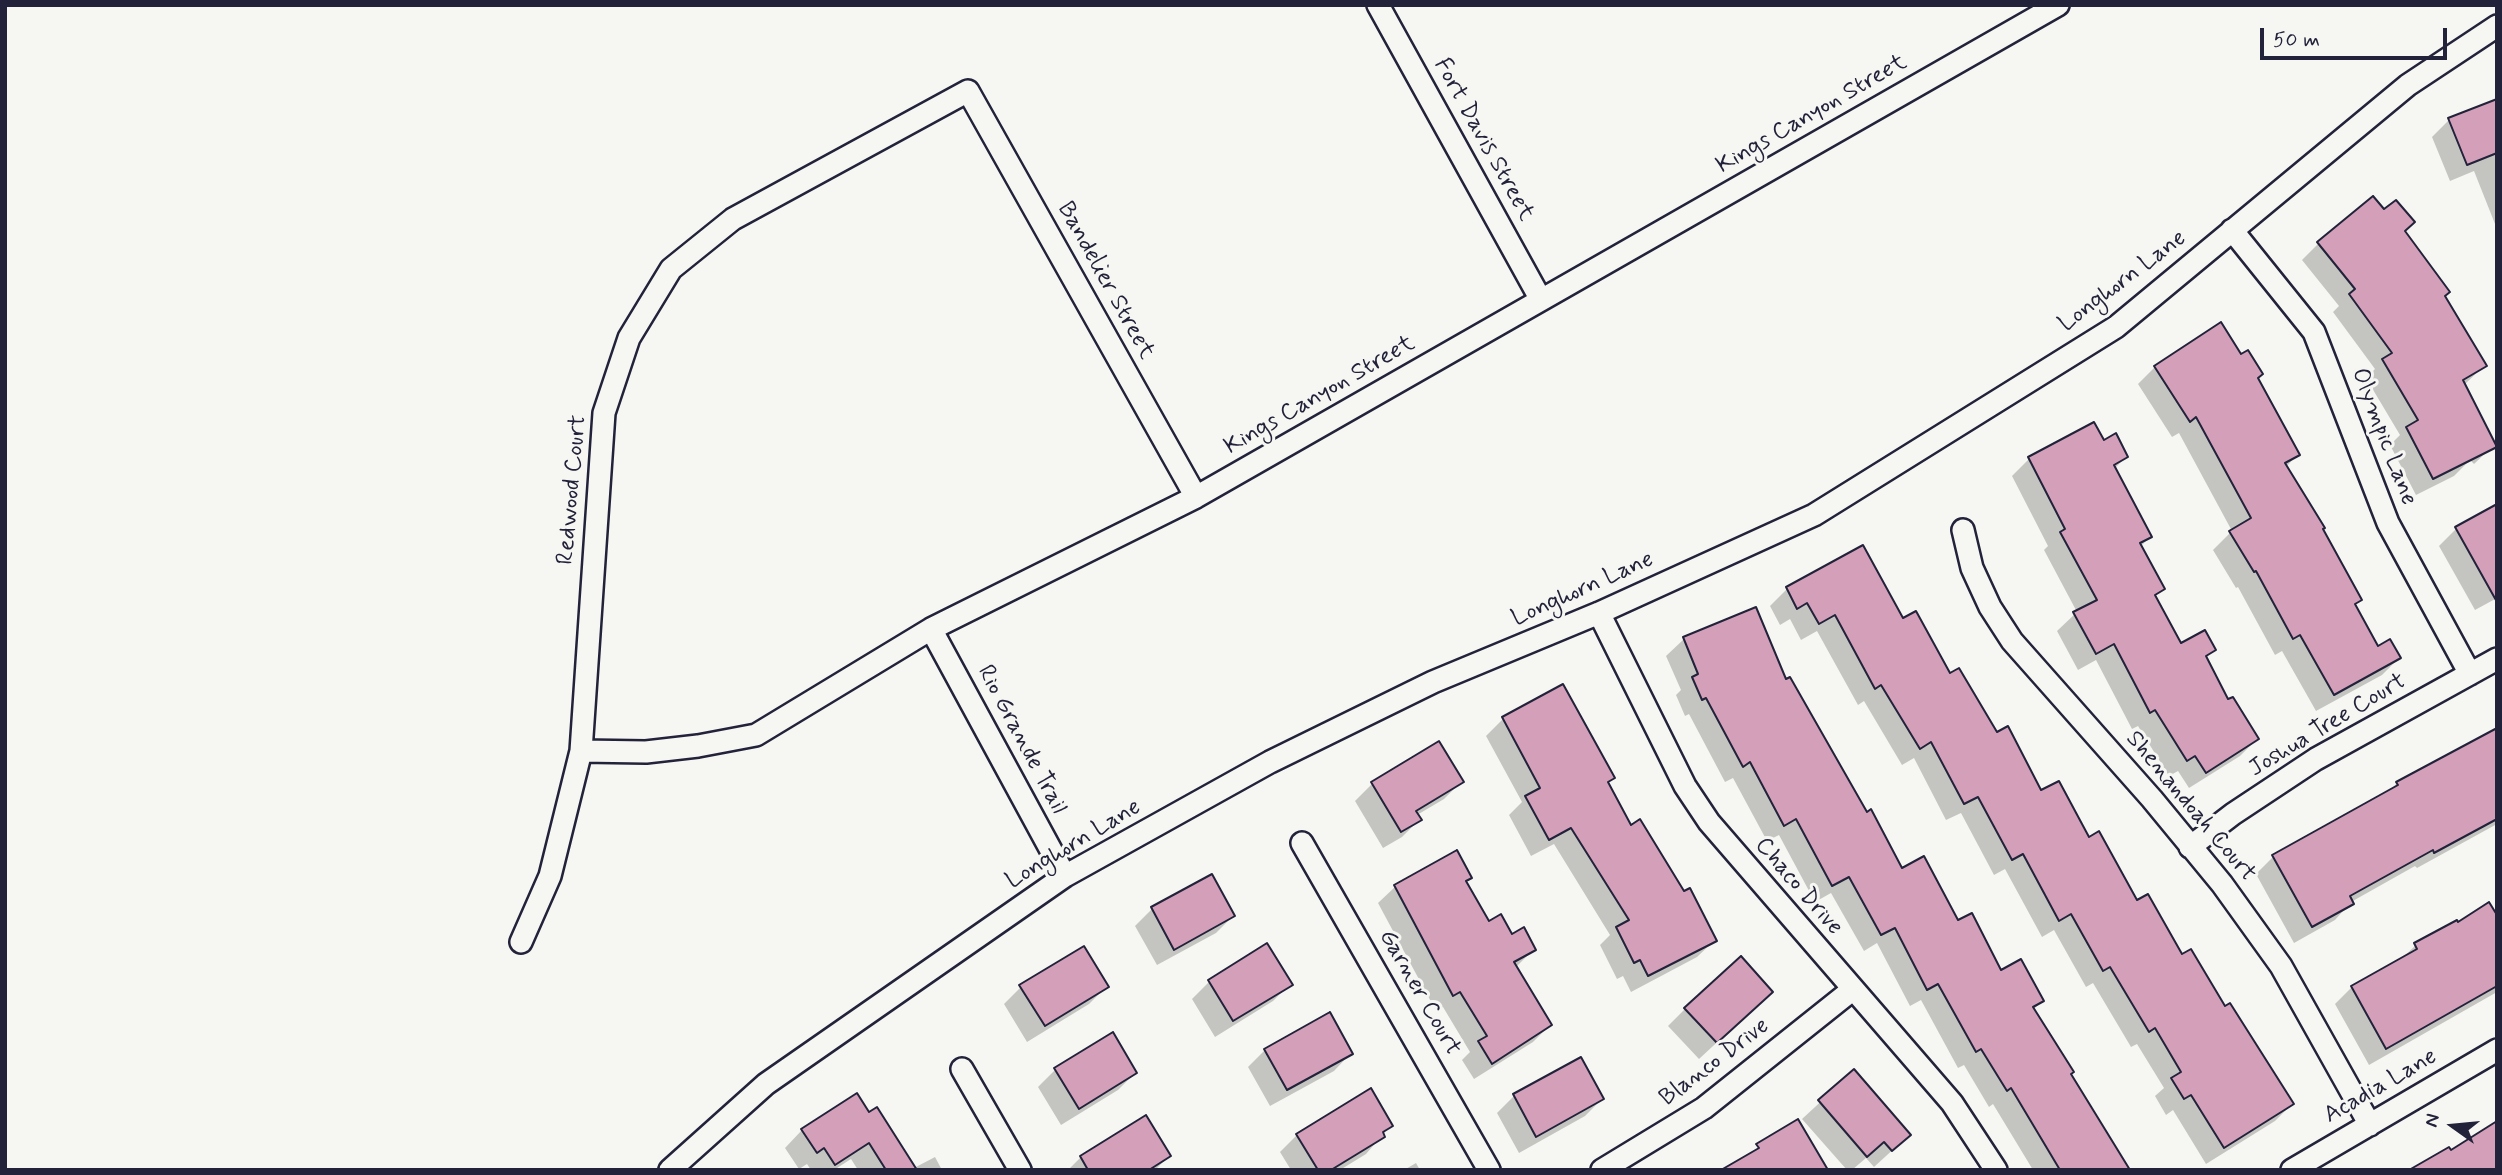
<!DOCTYPE html>
<style>
body{margin:0}
#map{position:relative;width:2502px;height:1175px;overflow:hidden;background:#f6f6f2;font-family:Mynerve,sans-serif}
canvas{display:block}
.frame{position:absolute;inset:0;border:7px solid #22223b;pointer-events:none}
.north{position:absolute;left:2418px;top:1091px;width:70px;height:70px;-webkit-text-stroke:5px #f6f6f2;paint-order:stroke;rotate:285deg;font-size:19px;font-weight:700;line-height:28px;text-align:center;color:#22223b}
.north::after{content:'';display:block;margin:auto;width:24px;height:32px;background:#22223b;clip-path:polygon(50% 0,100% 100%,50% 72%,0 100%)}
.scale{position:absolute;left:2260px;top:28px;width:187px;height:32px;box-sizing:border-box;border:4px solid #22223b;border-top:0;padding-left:9px;font-size:21px;line-height:24px;white-space:nowrap;color:#22223b;-webkit-text-stroke:5px #f6f6f2;paint-order:stroke}
</style>
<div id="map">
<canvas width="2502" height="1175"></canvas>
<div class="frame"></div>
<div class="north">N</div>
<div class="scale">50 m</div>
</div>
<script>
const ctx = document.querySelector('canvas').getContext('2d');
ctx.lineJoin = 'round';
function fillPath(path, color) {
  ctx.fillStyle = color;
  ctx.fill(path, 'evenodd');
}
function toPath(rows) {
  const path = new Path2D();
  for (const r of rows) {
    path.moveTo(r[0], r[1]);
    for (let i = 2; i < r.length; i += 2) path.lineTo(r[i], r[i + 1]);
  }
  return path;
}
function stroke(path, color, width, dash) {
  ctx.strokeStyle = color;
  ctx.lineWidth = width;
  ctx.lineCap = dash ? 'butt' : 'round';
  ctx.setLineDash(dash || []);
  ctx.stroke(path);
}
function label(font, color, halo, rows, align = 'center') {
  ctx.font = font + ' Mynerve,sans-serif';
  ctx.lineWidth = 6;
  ctx.setLineDash([]);
  ctx.textBaseline = 'middle';
  ctx.strokeStyle = halo;
  ctx.fillStyle = color;
  for (const [text, x, y, turn = 0] of rows) {
    ctx.save();
    ctx.translate(x, y);
    ctx.rotate((+turn || 0) * Math.PI / 180);
    ctx.textAlign = isNaN(turn) ? turn : align;
    if (halo) ctx.strokeText(text, 0, 0);
    ctx.fillText(text, 0, 0);
    ctx.restore();
  }
}
fillPath(toPath([
 [2497,101,2497,229,2474,171,2450,181,2432,137,2449,120],
 [2403,232,2485,365,2464,385,2494,445,2474,464,2470,460,2454,476,2416,495,2390,445,2400,435,2366,378,2375,369,2333,312,2339,306,2302,260,2319,243],
 [2155,367,2257,378,2298,454,2286,467,2360,600,2354,606,2378,648,2399,658,2382,675,2316,711,2282,651,2275,655,2238,587,2236,588,2213,550,2232,531,2179,433,2172,437,2138,384],
 [2093,424,2103,442,2126,457,2114,469,2150,537,2140,547,2163,589,2154,597,2180,645,2214,650,2205,659,2227,702,2257,739,2240,756,2189,788,2178,771,2169,776,2138,726,2132,729,2096,660,2078,670,2057,631,2077,612,2044,550,2048,546,2012,476,2029,459],
 [2456,529,2497,598,2475,610,2439,546],
 [1862,547,1902,621,1950,676,2040,793,2088,839,2136,903,2225,1009,2292,1104,2275,1121,2206,1164,2173,1110,2166,1115,2155,1096,2164,1088,2137,1044,2131,1047,2093,983,2086,987,2054,930,2042,937,2005,869,1994,875,1961,813,1946,820,1914,758,1902,765,1864,701,1858,705,1817,631,1801,640,1790,619,1780,625,1770,606,1787,589],
 [1755,609,1785,682,1902,871,1958,922,2000,972,2042,1001,2033,1010,2128,1170,2033,1170,1993,1104,1989,1107,1964,1065,1958,1068,1921,1000,1910,1006,1877,943,1864,951,1831,893,1815,902,1779,835,1767,841,1733,778,1725,782,1689,714,1685,716,1676,695,1681,690,1666,656,1684,639],
 [1503,719,1613,777,1607,784,1631,827,1684,893,1715,940,1697,957,1631,992,1623,976,1617,979,1600,945,1610,935,1554,844,1531,856,1509,815,1522,802,1486,736],
 [2497,729,2497,824,2417,868,2415,866,2351,902,2335,920,2294,943,2256,874,2273,857,2387,794,2397,783],
 [1438,743,1461,782,1444,799,1417,815,1419,820,1402,837,1383,848,1355,801,1372,784],
 [1470,877,1465,883,1488,923,1534,949,1515,968,1550,1025,1533,1042,1474,1079,1462,1060,1470,1052,1443,1007,1436,1011,1378,903,1396,886],
 [1152,909,1233,916,1216,933,1157,965,1135,926],
 [2497,916,2497,992,2369,1065,2335,1004,2352,987,2400,960,2416,945],
 [1267,946,1290,984,1273,1001,1215,1037,1192,999,1209,982],
 [1021,987,1106,987,1089,1004,1027,1042,1004,1004],
 [1754,1008,1699,1059,1668,1026,1685,1009],
 [1112,1035,1135,1073,1118,1090,1061,1125,1038,1087,1055,1070],
 [1265,1050,1351,1053,1334,1071,1270,1106,1248,1067],
 [1854,1071,1909,1135,1874,1167,1866,1158,1852,1170,1847,1170,1802,1119],
 [1514,1096,1602,1099,1585,1116,1519,1153,1497,1113],
 [868,1114,914,1168,935,1157,942,1170,858,1170,851,1159,834,1170,811,1170,807,1164,799,1169,785,1148,802,1130],
 [1391,1125,1366,1154,1340,1170,1291,1170,1280,1152,1297,1135],
 [1169,1156,1155,1170,1068,1170,1081,1157],
 [1416,1163,1420,1170,1404,1170]
]), '#0003');
const building = toPath([
 [2497,99,2497,153,2467,165,2448,118,2497,99],
 [2373,196,2384,209,2396,200,2415,222,2405,231,2450,292,2445,296,2487,366,2463,380,2497,447,2433,479,2406,427,2418,420,2382,359,2392,353,2349,294,2355,289,2317,242,2373,196],
 [2221,322,2241,354,2248,350,2263,374,2258,378,2300,455,2285,463,2325,528,2323,529,2362,600,2355,604,2378,646,2390,639,2401,658,2334,695,2300,635,2293,639,2256,571,2254,572,2229,531,2251,518,2196,417,2190,422,2154,366,2221,322],
 [2094,422,2104,440,2116,433,2128,457,2114,465,2152,537,2140,543,2165,589,2155,595,2181,643,2205,630,2216,650,2206,656,2228,699,2233,697,2259,739,2206,773,2195,756,2187,761,2155,710,2150,713,2114,644,2096,654,2073,612,2097,600,2060,532,2065,529,2028,457,2094,422],
 [2497,504,2497,602,2455,527,2497,504],
 [1863,545,1903,618,1916,611,1950,673,1959,668,1997,732,2008,726,2041,790,2059,781,2089,837,2099,831,2137,900,2148,894,2182,954,2191,949,2225,1006,2230,1003,2294,1104,2224,1148,2191,1095,2184,1099,2171,1078,2181,1072,2155,1028,2149,1032,2110,967,2103,971,2071,914,2059,921,2023,854,2012,860,1978,797,1964,804,1931,742,1920,749,1881,685,1875,689,1835,615,1819,624,1807,603,1797,609,1786,587,1863,545],
 [1756,607,1786,679,1790,677,1867,812,1871,809,1902,868,1924,856,1958,920,1972,913,2001,970,2021,959,2044,1001,2033,1007,2074,1072,2071,1074,2130,1170,2060,1170,2011,1088,2007,1091,1981,1049,1976,1052,1938,984,1927,990,1895,928,1881,935,1849,877,1832,886,1796,819,1784,826,1750,762,1743,767,1706,698,1702,700,1692,677,1698,674,1683,637,1756,607],
 [1563,684,1615,778,1608,782,1631,825,1640,819,1684,891,1690,888,1717,941,1648,976,1640,960,1634,963,1616,927,1629,920,1571,828,1549,840,1525,796,1540,788,1502,717,1563,684],
 [2497,728,2497,819,2434,853,2433,850,2350,896,2354,904,2312,927,2272,855,2398,785,2396,782,2497,728],
 [1439,741,1464,782,1416,811,1422,820,1401,832,1371,782,1439,741],
 [1457,850,1472,878,1466,881,1489,921,1501,914,1512,934,1524,927,1536,950,1514,962,1552,1025,1492,1064,1478,1041,1487,1036,1460,992,1453,996,1394,885,1457,850],
 [1212,874,1235,916,1174,950,1151,907,1212,874],
 [2489,902,2497,915,2497,986,2386,1049,2351,986,2417,949,2414,943,2457,920,2458,922,2489,902],
 [1267,943,1293,985,1233,1021,1208,980,1267,943],
 [1084,946,1109,987,1045,1026,1019,985,1084,946],
 [1741,956,1773,992,1717,1043,1684,1008,1741,956],
 [1330,1012,1353,1054,1287,1090,1264,1049,1330,1012],
 [1113,1032,1137,1073,1079,1109,1054,1068,1113,1032],
 [1581,1057,1604,1099,1536,1137,1513,1094,1581,1057],
 [1854,1069,1911,1135,1892,1151,1884,1142,1867,1157,1818,1100,1854,1069],
 [1371,1088,1393,1126,1383,1132,1385,1137,1331,1170,1318,1170,1296,1134,1371,1088],
 [857,1093,869,1112,877,1107,917,1170,886,1170,869,1143,835,1165,824,1148,817,1153,801,1129,857,1093],
 [1146,1115,1171,1156,1149,1170,1088,1170,1080,1156,1146,1115],
 [1798,1119,1828,1170,1721,1170,1759,1148,1756,1144,1798,1119],
 [2497,1121,2497,1170,2409,1170,2449,1147,2451,1150,2497,1121]
]);
fillPath(building, '#d4a0b9');
stroke(building, '#22223b', 2);
const minor = toPath([
 [1378,5,1541,300],
 [2232,230,2314,332,2388,523,2470,674],
 [1963,530,1972,568,1990,607,2012,641,2152,799,2222,884,2281,966,2370,1125],
 [1599,613,1685,786,1709,822,1952,1103,1996,1170],
 [931,629,1065,876],
 [581,751,646,752,698,746,756,735,931,629,1196,497,2058,5],
 [1302,843,1489,1170],
 [2190,847,2233,814,2316,759,2497,659],
 [521,942,550,876,581,751,604,413,629,338,671,269,733,219,968,91,1196,497],
 [962,1069,1020,1170],
 [670,1170,766,1084,1065,876,1270,762,1433,682,1599,613,1814,515,2116,327,2408,85,2497,26],
 [1602,1170,1704,1108,1852,990],
 [2292,1170,2497,1050]
]);
stroke(minor, '#22223b', 26);
stroke(minor, '#f6f6f2', 21);
label('24px', '#22223b', '#f6f6f2', [
 ["Kings Canyon Street",1812,115,-30],
 ["Fort Davis Street",1483,140,61],
 ["Bandelier Street",1105,281,61],
 ["Longhorn Lane",2123,282,-37],
 ["Kings Canyon Street",1320,396,-30],
 ["Olympic Lane",2383,437,69],
 ["Redwood Court",573,490,-85],
 ["Longhorn Lane",1583,590,-24],
 ["Joshua Tree Court",2328,726,-31],
 ["Rio Grande Trail",1021,740,62],
 ["Shenandoah Court",2190,807,50],
 ["Longhorn Lane",1074,845,-31],
 ["Chaco Drive",1798,887,49],
 ["Garner Court",1419,993,60],
 ["Blanco Drive",1715,1063,-37],
 ["Acadia Lane",2381,1087,-30]
]);
</script>
